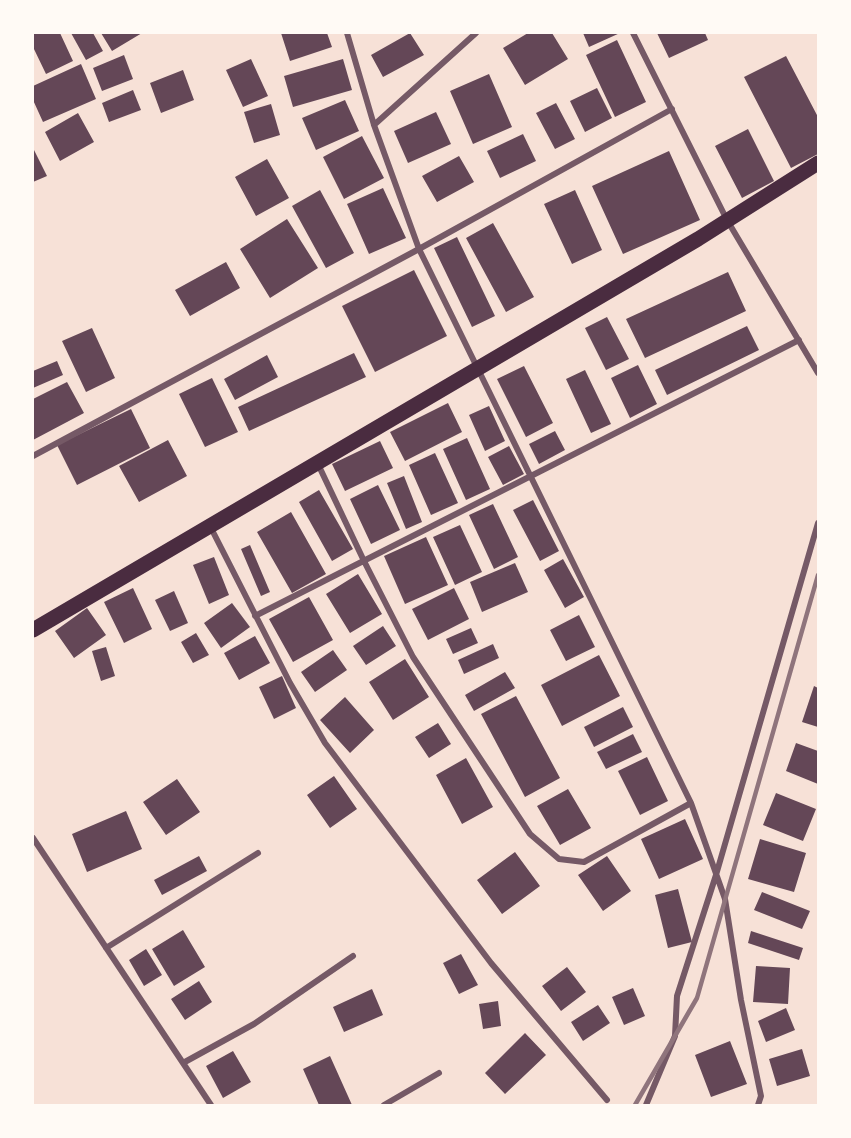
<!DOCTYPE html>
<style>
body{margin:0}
#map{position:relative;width:851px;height:1138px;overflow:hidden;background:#f7e1d7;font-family:"IBM Plex Serif",serif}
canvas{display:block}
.frame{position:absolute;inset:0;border:34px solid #fffaf5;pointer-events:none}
</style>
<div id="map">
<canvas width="851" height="1138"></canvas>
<div class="frame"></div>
</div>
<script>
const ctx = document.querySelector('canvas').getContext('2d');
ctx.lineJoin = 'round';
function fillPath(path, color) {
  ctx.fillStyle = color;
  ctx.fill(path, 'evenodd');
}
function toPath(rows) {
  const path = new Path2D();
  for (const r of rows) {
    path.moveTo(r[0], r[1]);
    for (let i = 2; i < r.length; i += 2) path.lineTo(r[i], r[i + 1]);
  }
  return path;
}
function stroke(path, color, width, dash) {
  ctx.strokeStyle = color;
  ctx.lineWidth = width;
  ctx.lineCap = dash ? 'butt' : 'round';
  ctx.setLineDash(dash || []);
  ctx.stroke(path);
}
fillPath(toPath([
 [33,33,60,33,73,61,46,74,33,47],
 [71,33,93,33,103,51,86,60],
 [101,33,142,33,112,51],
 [281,33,327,33,332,47,290,61],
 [410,33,424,55,383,77,371,55],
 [528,33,552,33,568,59,525,85,503,48],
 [583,33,620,33,589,47],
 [657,33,705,33,708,40,669,58],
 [617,40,646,102,615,117,586,55],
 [124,55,133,79,102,91,93,68],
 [786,56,818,117,818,154,791,168,744,77],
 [251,59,268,96,243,107,226,70],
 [343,59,352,90,293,107,284,76],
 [81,64,96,99,43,122,33,100,33,86],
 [183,70,194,100,161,113,150,83],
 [489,74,512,127,473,144,450,91],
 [597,88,612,118,585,132,570,101],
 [133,90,141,110,109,122,102,103],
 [345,100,359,131,316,150,302,118],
 [556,103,575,139,555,149,536,113],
 [271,104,280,135,254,143,244,112],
 [436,112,451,144,408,163,394,131],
 [78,113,94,142,60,161,45,132],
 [748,129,774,181,742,198,715,146],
 [523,134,536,161,500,178,487,151],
 [362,136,384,178,344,199,323,157],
 [33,148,47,176,33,182],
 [669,151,700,220,623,254,592,186],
 [459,156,474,182,437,202,422,176],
 [267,159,289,198,256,216,235,177],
 [383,188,406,238,369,254,347,204],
 [320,190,354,253,326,268,292,206],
 [575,190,602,250,572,264,544,204],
 [287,219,318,268,270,298,240,249],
 [493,223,534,297,506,312,466,238],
 [457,237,495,316,472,327,434,248],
 [226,262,240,288,190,316,175,290],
 [414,270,447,336,375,372,342,306],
 [728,272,746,311,645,358,626,319],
 [607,317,629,359,606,370,585,328],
 [747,326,759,350,667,395,655,370],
 [92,328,115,378,86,392,62,341],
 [354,353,366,377,249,431,238,407],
 [267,355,278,377,235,400,224,379],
 [57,361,63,375,33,388,33,371],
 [638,365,657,404,630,418,611,378],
 [524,366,553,423,526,437,497,379],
 [585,370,611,424,591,433,566,379],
 [212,378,238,432,205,447,179,394],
 [67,382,84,413,33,440,33,399],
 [448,403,462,432,405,461,390,432],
 [489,406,505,441,485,451,469,415],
 [131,409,150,448,77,485,57,445],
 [555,431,565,450,539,464,529,444],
 [467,438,490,489,466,500,443,449],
 [168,440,187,476,139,502,119,466],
 [380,441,393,468,345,491,332,464],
 [509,446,524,474,503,485,488,457],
 [435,453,458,503,431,515,409,465],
 [404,476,422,522,406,529,387,483],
 [378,485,400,530,371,544,350,499],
 [319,490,353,549,332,561,299,502],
 [533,500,559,551,540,561,513,510],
 [493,504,518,557,494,569,469,515],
 [291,512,326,574,292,593,257,532],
 [460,525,482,572,455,585,433,537],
 [426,537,448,585,405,604,384,556],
 [250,545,270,592,261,596,241,549],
 [214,557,229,595,209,604,193,565],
 [563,559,584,597,565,608,544,570],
 [515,563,528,592,482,612,470,582],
 [358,574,382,614,350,633,326,594],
 [133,588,152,629,124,643,104,602],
 [454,588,469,619,428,640,412,609],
 [174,591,188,623,170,631,155,600],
 [309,597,333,640,293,662,269,619],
 [232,603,250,627,221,648,204,623],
 [87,608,106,635,74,658,55,631],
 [579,615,595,647,566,661,550,630],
 [383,626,396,646,366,665,353,646],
 [471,628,478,643,453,654,446,639],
 [196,633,209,655,193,663,181,642],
 [255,636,270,663,239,680,224,653],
 [493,644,499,658,464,674,458,660],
 [106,647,115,676,101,681,92,651],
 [333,650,347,670,315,692,301,672],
 [599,655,620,696,562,726,541,685],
 [405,659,429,697,393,720,369,682],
 [505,672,515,688,474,711,465,695],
 [282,676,296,708,274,719,259,687],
 [814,686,818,688,818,727,802,722],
 [516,696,560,778,525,797,481,714],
 [345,697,374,730,350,753,320,720],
 [623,707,633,727,594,747,584,727],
 [438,723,451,744,429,758,415,737],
 [633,734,642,752,606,769,597,752],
 [796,743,818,751,818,784,786,771],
 [647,757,668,801,640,815,618,771],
 [466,758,493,807,462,824,436,775],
 [334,776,357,809,330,828,307,795],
 [177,779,200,812,166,835,143,802],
 [568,789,591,828,560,845,537,806],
 [776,793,816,809,803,841,763,825],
 [126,811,142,849,87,872,72,834],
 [685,819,703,859,659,879,641,839],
 [760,839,806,853,794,892,748,879],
 [515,852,540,886,502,914,477,880],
 [199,856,207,871,162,895,154,880],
 [607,856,631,891,603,911,578,875],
 [678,889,692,942,668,948,655,895],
 [762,892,810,911,802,929,754,910],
 [183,930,205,967,174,986,152,949],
 [751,931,803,948,799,960,748,943],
 [146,949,162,975,144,986,129,960],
 [461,954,478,985,459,994,443,963],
 [756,966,790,968,788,1004,753,1002],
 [567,967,586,992,561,1011,542,986],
 [199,981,212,1002,185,1020,171,999],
 [633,988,645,1016,624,1025,612,997],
 [372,989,383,1015,344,1032,333,1007],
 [498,1001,501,1026,483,1029,479,1004],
 [598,1005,610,1023,583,1041,571,1022],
 [786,1008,795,1030,766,1042,758,1021],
 [525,1033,546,1055,505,1094,485,1073],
 [730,1041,747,1084,711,1097,695,1055],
 [802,1049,810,1076,777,1086,769,1059],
 [233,1051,251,1082,223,1098,206,1066],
 [330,1056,352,1105,319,1105,303,1069]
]), '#644757');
stroke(toPath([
 [347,33,374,125,419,249,691,803,725,899,741,1000,761,1096,758,1105],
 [633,33,727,220,818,373],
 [374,125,476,33],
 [33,456,419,249,672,109],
 [317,462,364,561,413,657,530,834,559,859,584,862,691,803],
 [210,526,290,683,325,743,491,963,607,1100],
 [255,616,799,340],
 [33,838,211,1105],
 [106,948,258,853],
 [183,1063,254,1024,353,956],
 [384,1105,439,1073],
 [646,1105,675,1036,677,996,716,875,818,523]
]), '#755966', 6);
stroke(toPath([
 [33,630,698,239,818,163]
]), '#4a2c40', 15);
stroke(toPath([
 [635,1105,697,998,818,575]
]), '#8f747c', 4.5);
</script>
